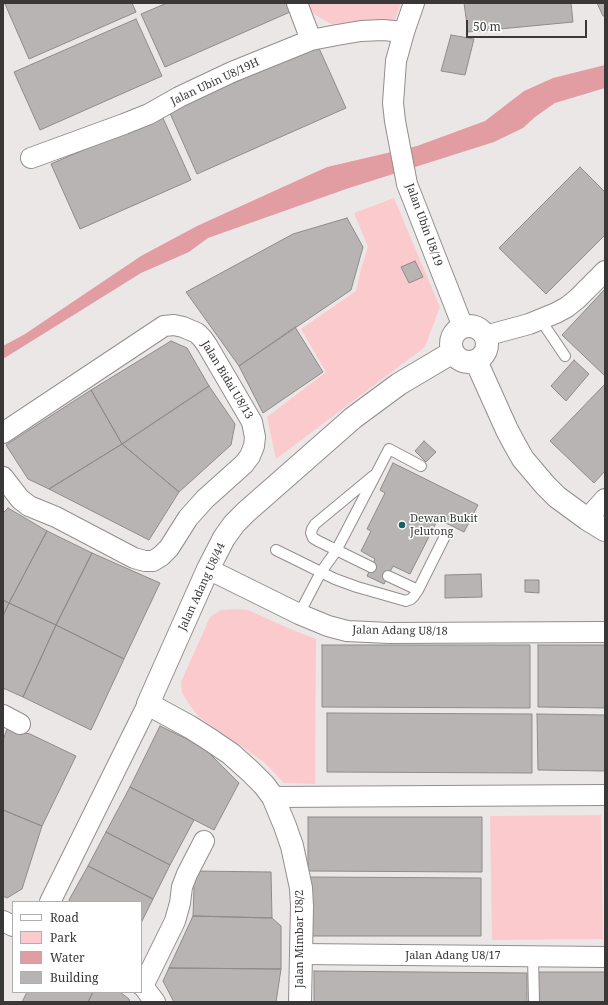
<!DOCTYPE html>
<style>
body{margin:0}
#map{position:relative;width:608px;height:1005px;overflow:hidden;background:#ece7e7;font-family:"Noto Serif",serif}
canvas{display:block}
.frame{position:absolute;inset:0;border:4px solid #393737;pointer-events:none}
.legend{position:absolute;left:12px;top:901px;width:130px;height:92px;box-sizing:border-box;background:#fff;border:1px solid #b0afaf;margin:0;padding:5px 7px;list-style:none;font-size:12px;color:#393737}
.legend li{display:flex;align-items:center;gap:8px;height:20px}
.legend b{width:20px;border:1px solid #b0afaf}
.scale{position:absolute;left:466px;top:20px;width:121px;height:18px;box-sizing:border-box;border:2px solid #393737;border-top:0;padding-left:5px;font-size:12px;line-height:14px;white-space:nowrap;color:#393737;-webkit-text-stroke:3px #fff;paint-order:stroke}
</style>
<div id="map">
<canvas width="608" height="1005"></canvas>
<div class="frame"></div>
<ul class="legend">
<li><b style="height:5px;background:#fff"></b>Road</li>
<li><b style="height:11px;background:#fbcacd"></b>Park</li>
<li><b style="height:11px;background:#e29da2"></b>Water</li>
<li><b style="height:11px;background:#b8b4b4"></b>Building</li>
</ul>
<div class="scale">50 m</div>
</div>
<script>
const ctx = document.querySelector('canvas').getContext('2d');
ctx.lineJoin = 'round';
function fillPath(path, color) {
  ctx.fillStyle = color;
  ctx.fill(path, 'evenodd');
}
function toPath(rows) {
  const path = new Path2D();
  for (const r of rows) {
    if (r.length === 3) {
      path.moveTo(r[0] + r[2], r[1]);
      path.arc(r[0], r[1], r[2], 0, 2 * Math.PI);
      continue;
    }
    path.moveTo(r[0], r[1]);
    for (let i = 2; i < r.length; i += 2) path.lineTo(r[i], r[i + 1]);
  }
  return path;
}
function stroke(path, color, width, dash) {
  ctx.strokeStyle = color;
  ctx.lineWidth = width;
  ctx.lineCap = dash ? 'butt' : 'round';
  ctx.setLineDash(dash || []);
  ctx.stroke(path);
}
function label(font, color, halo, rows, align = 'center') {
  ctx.font = font + ' "Noto Serif",serif';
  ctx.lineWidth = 3;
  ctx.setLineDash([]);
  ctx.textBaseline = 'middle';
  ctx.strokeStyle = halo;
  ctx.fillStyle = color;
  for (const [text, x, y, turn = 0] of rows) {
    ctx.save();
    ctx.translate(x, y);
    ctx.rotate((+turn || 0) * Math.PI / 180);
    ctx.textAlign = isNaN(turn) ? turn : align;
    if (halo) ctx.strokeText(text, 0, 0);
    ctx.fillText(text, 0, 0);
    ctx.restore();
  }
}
fillPath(toPath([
 [307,3,401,3,395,20,331,24,309,11],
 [394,198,440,307,425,347,276,459,267,417,326,372,301,329,356,291,361,269,368,247,354,213],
 [234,609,248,610,288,628,316,639,315,784,284,783,264,762,199,717,191,707,182,693,181,682,210,617,221,610],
 [601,815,603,939,492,940,490,816]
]), '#fbcacd');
fillPath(toPath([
 [605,65,605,88,555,103,535,117,523,128,494,142,349,188,208,238,189,252,141,273,3,359,3,346,25,334,141,256,197,226,327,167,417,146,485,121,524,91,553,78]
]), '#e29da2');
const building = toPath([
 [8,3,132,3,136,12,29,59,5,4,8,3],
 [167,3,286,3,290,12,165,67,141,14,167,3],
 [464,3,571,3,573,22,468,32,464,3],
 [597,3,605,3,605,16,603,16,597,3],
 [136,19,162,76,40,130,14,72,136,19],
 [451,35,474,39,465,75,441,71,451,35],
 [318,46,346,108,197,174,169,111,318,46],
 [162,116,191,180,80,229,51,164,162,116],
 [580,167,605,192,605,235,546,294,499,248,580,167],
 [347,218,363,247,351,290,239,366,186,292,293,234,347,218],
 [415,261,423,277,409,283,401,267,415,261],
 [605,289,605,376,562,335,605,289],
 [295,327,323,372,263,413,239,366,295,327],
 [171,341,187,348,209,386,122,444,91,390,171,341],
 [574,360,589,374,566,401,551,386,574,360],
 [605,384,605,471,594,483,550,441,605,384],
 [209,386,235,424,231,445,179,492,122,444,209,386],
 [91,390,122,444,49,489,28,479,6,445,91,390],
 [424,441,436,452,426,462,415,451,424,441],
 [122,444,179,492,149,540,49,489,122,444],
 [393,463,478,505,464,532,438,519,410,574,393,566,384,584,367,576,375,559,361,551,371,531,367,529,385,493,380,490,393,463],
 [8,508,47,531,9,603,3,600,3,513,8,508],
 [47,531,92,553,56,625,9,603,47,531],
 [92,553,160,583,124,659,56,625,92,553],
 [481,574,482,597,445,598,445,575,481,574],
 [525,580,539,580,539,593,525,592,525,580],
 [3,600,9,603,3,616,3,600],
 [9,603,56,625,23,697,3,688,3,616,9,603],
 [56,625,124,659,91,730,23,697,56,625],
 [322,645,530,645,530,708,322,707,322,645],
 [538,645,605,645,605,708,538,707,538,645],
 [327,713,532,714,532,773,327,772,327,713],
 [537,714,605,715,605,771,538,770,537,714],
 [160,726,203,747,239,783,214,830,130,787,160,726],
 [7,729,30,734,76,756,42,826,3,810,3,740,7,729],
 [130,787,194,820,170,865,106,832,130,787],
 [3,810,42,826,22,889,7,898,3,896,3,810],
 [308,817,482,817,482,872,308,871,308,817],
 [106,832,170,865,153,899,88,866,106,832],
 [88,866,153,899,141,923,141,902,70,902,69,900,88,866],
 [192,871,271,872,272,918,193,916,194,890,192,871],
 [308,877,481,878,481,936,308,936,308,877],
 [193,916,272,918,281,926,281,969,169,968,193,916],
 [169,968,281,969,276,1002,174,1002,163,981,169,968],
 [314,971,527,973,527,1002,314,1002,314,971],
 [538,972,605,972,605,1002,539,1002,538,972],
 [27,992,93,992,88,1002,22,1002,27,992],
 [93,992,120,992,129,999,130,1002,88,1002,93,992]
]);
fillPath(building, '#b8b4b4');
stroke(building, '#908b8b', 1);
const lane = toPath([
 [540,319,565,356],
 [276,550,335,579,357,587,406,601,411,599,414,596,418,590,445,536],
 [371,567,318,541,313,538,311,533,312,529,315,524,373,476],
 [388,576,418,590],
 [299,614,321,572,336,551,389,449,421,466],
 [533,956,534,1002]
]);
const street = toPath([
 [297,3,311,40],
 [414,3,404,32,396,61,393,103,395,121,407,184,463,327],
 [31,158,124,124,149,114,179,97,232,72,311,40,337,35,361,31,383,30,404,32],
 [485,336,529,324,556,313,567,307,577,299,605,271],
 [3,433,164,326,174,325,183,327,197,333,202,338,207,345,252,422,255,437,254,446,250,456,244,464,205,499,188,518,169,548,161,556,153,561,145,561,134,558,56,517,29,506,20,499,3,477],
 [587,519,605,499],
 [208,569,299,614,328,626,347,631,389,633,605,632],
 [3,715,20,724],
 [273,797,605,795],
 [50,902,148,704],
 [3,921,13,926],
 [301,954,605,957],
 [141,985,143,986,155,1002],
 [143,986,175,921,180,903,182,887,187,874,204,841]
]);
const secondary = toPath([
 [469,344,18],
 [476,361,507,430,515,445,523,459,545,485,557,497,587,519,605,530],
 [300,1002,302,906,301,888,292,846,285,826,273,797,264,785,250,771,231,754,209,739,190,727,148,704,208,569,224,538,234,524,246,512,353,418,399,384,453,352]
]);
stroke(lane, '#938e8e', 12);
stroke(street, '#938e8e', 22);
stroke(secondary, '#938e8e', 24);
stroke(lane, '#fff', 10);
stroke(street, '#fff', 20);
stroke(secondary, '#fff', 22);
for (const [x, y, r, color] of [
 [402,525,4,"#116261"]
]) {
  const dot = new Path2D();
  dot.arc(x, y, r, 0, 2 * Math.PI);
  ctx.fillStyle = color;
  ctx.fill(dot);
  stroke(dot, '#fff', 1.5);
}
label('11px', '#393737', '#fff', [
 ["Jalan Ubin U8/19H",215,82,-25],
 ["Jalan Ubin U8/19",424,225,70],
 ["Jalan Bidai U8/13",227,380,59],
 ["Jalan Adang U8/44",202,587,-65],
 ["Jalan Adang U8/18",400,631,1],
 ["Jalan Mimbar U8/2",300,939,-90],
 ["Jalan Adang U8/17",453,956]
]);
label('11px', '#393737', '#fff', [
 ["Dewan Bukit",410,519],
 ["Jelutong",410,532]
], 'left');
</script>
